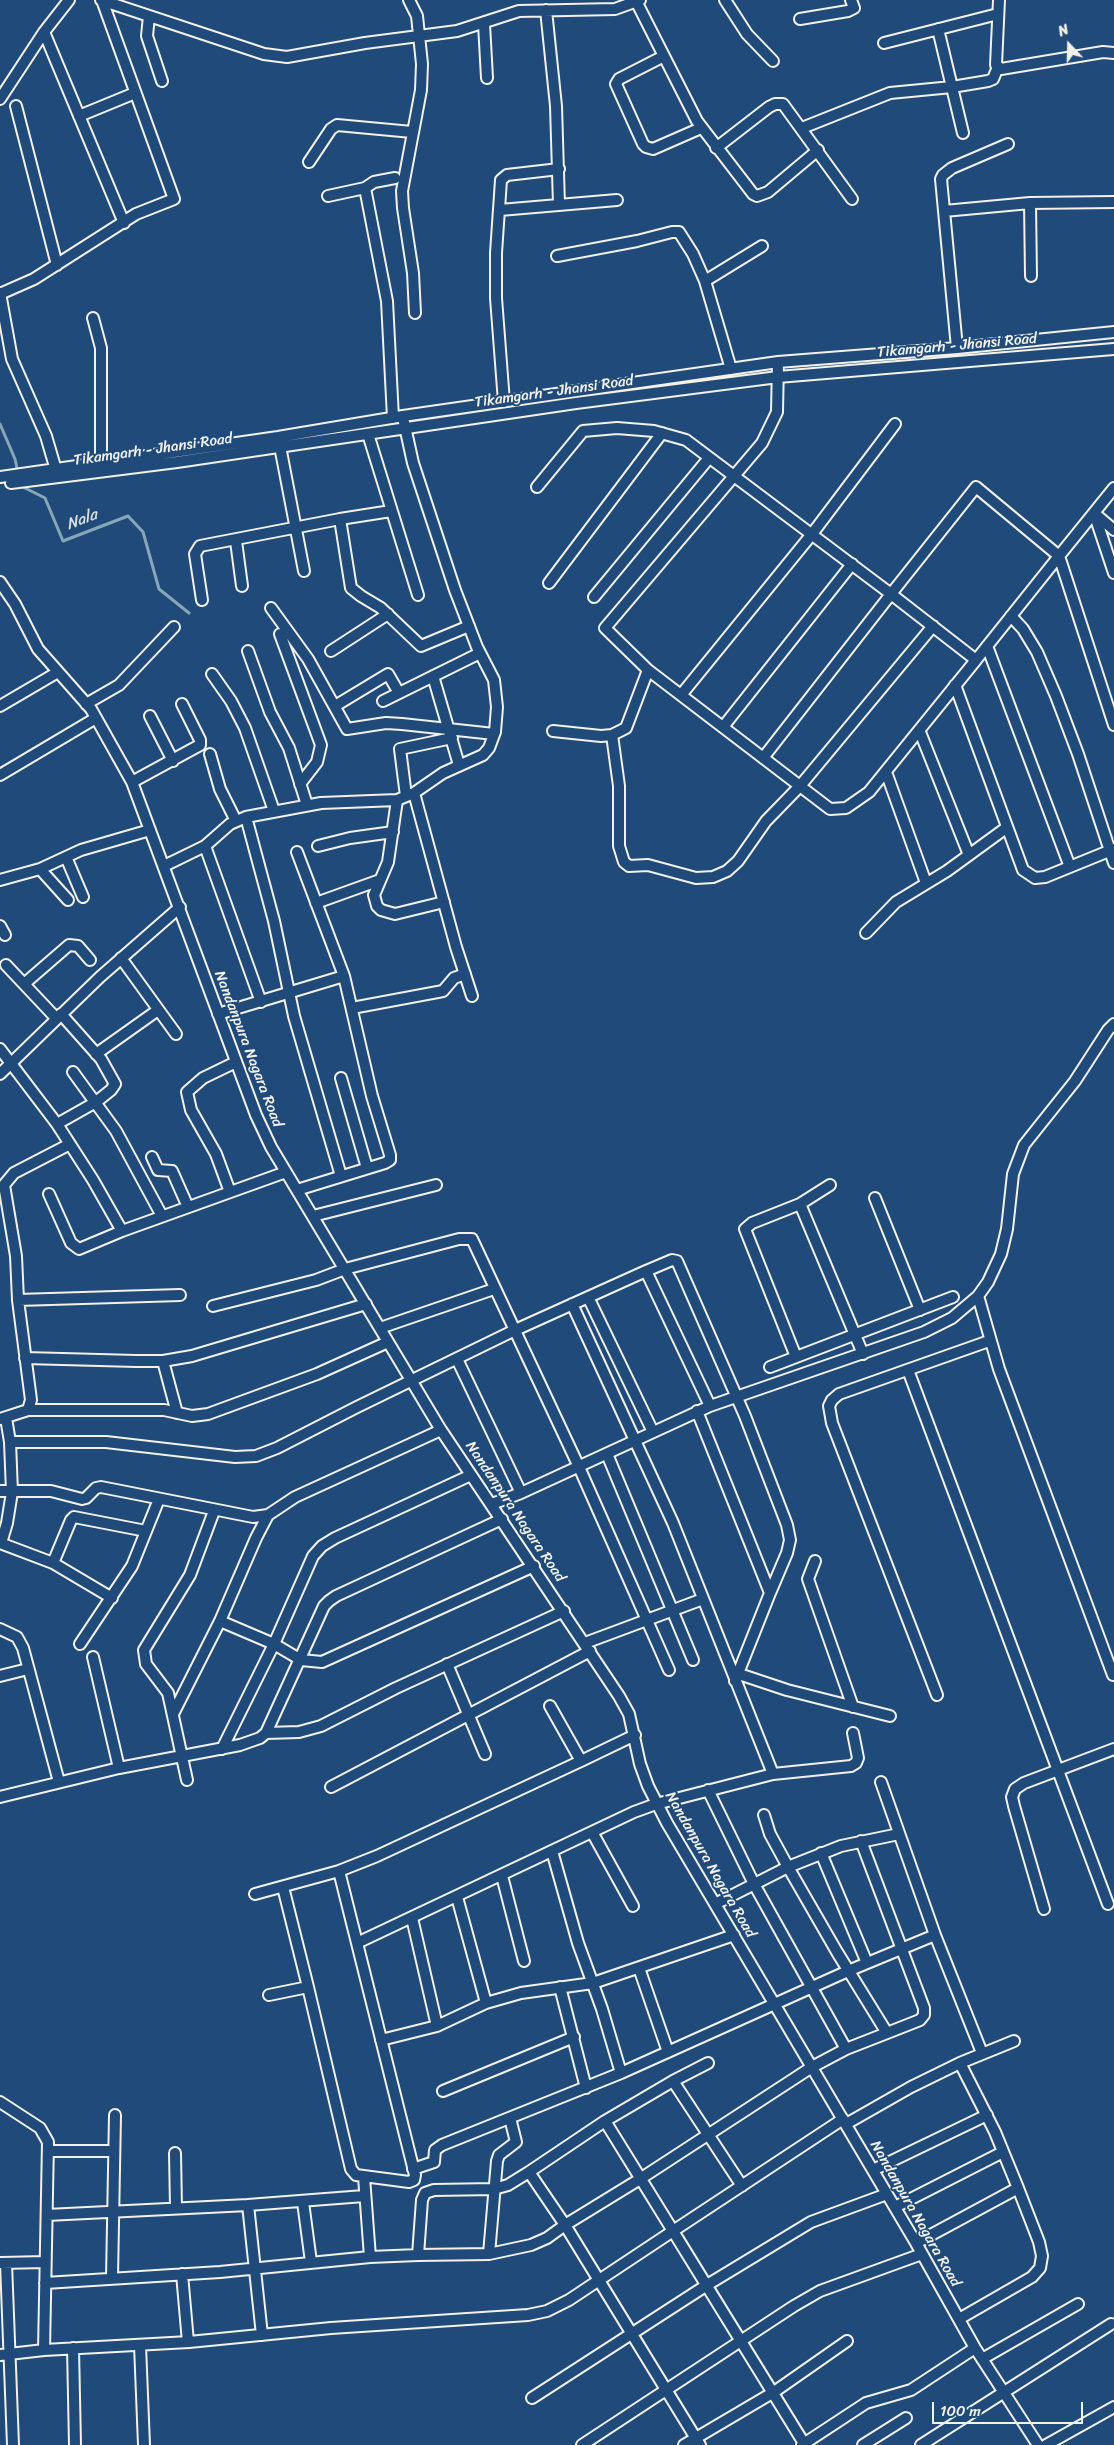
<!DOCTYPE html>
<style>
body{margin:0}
#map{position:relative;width:1114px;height:2445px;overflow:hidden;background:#1f4a7a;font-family:Sriracha,sans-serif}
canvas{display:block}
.north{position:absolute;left:1044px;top:20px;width:50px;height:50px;-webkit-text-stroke:4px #1f4a7a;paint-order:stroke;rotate:339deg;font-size:14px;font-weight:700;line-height:20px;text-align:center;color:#f4f1e8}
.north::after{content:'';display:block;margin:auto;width:18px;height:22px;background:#f4f1e8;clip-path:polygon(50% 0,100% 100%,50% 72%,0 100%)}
.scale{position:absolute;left:932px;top:2402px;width:151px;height:22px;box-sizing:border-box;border:2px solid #f4f1e8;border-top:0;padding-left:6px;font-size:15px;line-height:18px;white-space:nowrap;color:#f4f1e8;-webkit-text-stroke:4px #1f4a7a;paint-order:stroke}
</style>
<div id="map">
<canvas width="1114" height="2445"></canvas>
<div class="north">N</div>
<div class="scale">100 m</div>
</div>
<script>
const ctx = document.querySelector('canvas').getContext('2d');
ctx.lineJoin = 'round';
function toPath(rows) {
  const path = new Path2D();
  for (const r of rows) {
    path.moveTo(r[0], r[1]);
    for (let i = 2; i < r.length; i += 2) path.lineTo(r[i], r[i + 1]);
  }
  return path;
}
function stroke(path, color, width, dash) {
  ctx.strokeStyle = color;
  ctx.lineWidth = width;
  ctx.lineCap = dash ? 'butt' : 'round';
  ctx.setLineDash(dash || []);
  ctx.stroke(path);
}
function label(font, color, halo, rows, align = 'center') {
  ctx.font = font + ' Sriracha,sans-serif';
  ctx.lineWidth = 4;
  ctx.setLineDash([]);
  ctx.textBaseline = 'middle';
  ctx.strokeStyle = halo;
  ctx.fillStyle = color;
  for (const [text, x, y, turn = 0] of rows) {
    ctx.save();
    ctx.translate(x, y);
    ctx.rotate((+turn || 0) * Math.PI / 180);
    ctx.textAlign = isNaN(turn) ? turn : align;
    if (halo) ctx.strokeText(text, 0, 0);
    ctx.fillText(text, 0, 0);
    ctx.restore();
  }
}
stroke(toPath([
 [0,424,15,459,18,473],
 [20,484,21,486,45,498,63,541,128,516,143,532,159,589,189,613]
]), '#87a7b8', 3);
const minor = toPath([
 [101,0,264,54,287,57,365,43,457,31,519,11,615,9,640,0],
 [409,0,417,16,422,64,421,90,402,191,403,208,413,273,415,313],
 [725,0,747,34,773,61],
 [999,0,996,65,1001,69,1103,52,1114,53],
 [636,1,697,121,753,194,757,196,768,192,818,150],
 [546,10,556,106,559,205],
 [149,16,147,36,162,81],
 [800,19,848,11,854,8,851,0],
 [484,24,487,78],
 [938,29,963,133],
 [44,32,124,223],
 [884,43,998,14],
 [664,56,619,79,616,84,643,144,646,147,653,149,701,128],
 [0,99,44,32,69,0],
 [16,106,57,265],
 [79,116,135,93],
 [802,128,890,93,952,87,988,81,993,79,998,67],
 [716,148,769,107,775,104,783,104,852,199],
 [309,162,331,129,337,125,412,132],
 [328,196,365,188],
 [1030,203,1031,276],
 [500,210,617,200],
 [944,211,1030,203,1114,202],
 [557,256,637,241,672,232,679,232,693,254,705,281,731,369],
 [705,281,762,246],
 [0,293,12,359,46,436,56,470],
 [0,294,34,279,136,214,174,199,102,0],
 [93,318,101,348,101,464],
 [957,348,941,179,943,175,952,168,1008,144],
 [778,362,777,412,762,443,605,628,648,670,830,809,846,808,869,792,976,660],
 [504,402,496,298,496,253,501,180,507,175,559,169],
 [393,418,387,301,365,188,374,182,395,178],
 [404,422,413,463,455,590,477,647,494,680,497,707,495,732,489,748,483,755,443,773,414,793,456,947,472,996],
 [368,434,418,595],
 [279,441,304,571],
 [0,477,278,437,403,416,778,362,957,348,1114,332],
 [11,483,177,462,576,403,778,377,1114,349],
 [537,487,583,431,617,428,654,431,686,440,891,594,763,758],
 [391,511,340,519,351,588,361,596,381,608,421,646,469,626],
 [1094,513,1114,573],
 [1094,513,1114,530],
 [236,541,242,586],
 [1059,556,976,660,891,594,976,487,1059,556,1114,488],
 [1059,556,1114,725],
 [0,582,15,604,38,649,91,709,132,782,256,1115,271,1147,441,1430,619,1696,629,1714,640,1764,648,1786,667,1823,916,2243,975,2348,1038,2445],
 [549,583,662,433],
 [594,597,709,458],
 [202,600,195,554,200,546,340,519],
 [271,608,308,659,347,729,386,723,402,724,494,734],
 [1011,616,1023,629,1037,652,1056,696,1078,754,1114,863],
 [280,634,321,745,317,762,300,784],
 [987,646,1070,867],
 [248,651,270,712,289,748,307,805],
 [331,651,388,614],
 [212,674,231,701,245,728,274,811],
 [433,676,459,765],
 [955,685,1023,870,1035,878,1045,877,1114,849],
 [681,695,812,534,895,424],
 [383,701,480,653],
 [86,704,119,685,174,627],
 [0,706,58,672],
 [335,706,388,674,399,693],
 [150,716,173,761],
 [723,727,852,564],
 [553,731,601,736,612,735,626,728,648,670],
 [920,732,969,855],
 [612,735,619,786,619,846,624,862,629,866,648,865,696,878,713,877,727,871,738,861,766,821,800,786,933,626],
 [210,754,220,789,236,821],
 [886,772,926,883],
 [0,775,96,718],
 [132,782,200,745,200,740,182,704],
 [406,796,400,749,452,738],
 [397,800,388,862,374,895,377,906,381,910,395,914,444,902],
 [246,817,274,921,294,1016,341,1176],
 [205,846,261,1002],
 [318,846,350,838,393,832],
 [297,852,344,976,372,1096,390,1155,390,1160,385,1163,297,1190],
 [66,857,83,897],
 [164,866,205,846,230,824,246,817,321,803,397,800,414,793],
 [40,869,68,900],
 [0,880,40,869,81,850,150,830],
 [316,903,380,880],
 [0,926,5,935],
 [866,933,896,902,947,871,1006,828],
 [121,958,176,1034],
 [6,965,56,1018],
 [24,984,69,945,78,946,90,960],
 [352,1008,443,991,454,978,465,974],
 [218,1014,344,976],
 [0,1049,57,1124,93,1180,122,1231],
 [96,1054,158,1010],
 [73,1072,116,1131,162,1216],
 [0,1074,100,977,180,907],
 [341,1078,367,1168],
 [57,1124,96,1102,111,1090,115,1084,101,1059,61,1014],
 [152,1157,158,1170,172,1171,188,1207],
 [230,1192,216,1154,191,1110,187,1092,203,1078,236,1062],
 [49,1194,71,1243,79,1249,122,1231,286,1172],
 [875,1198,920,1310],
 [800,1204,863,1354],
 [313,1216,436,1185],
 [646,1271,710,1406],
 [978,1296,999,1369,1113,1675],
 [588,1297,653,1432],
 [18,1300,180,1295],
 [213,1306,316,1280,345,1269,459,1239,472,1239,579,1467,669,1670],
 [380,1328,494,1289],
 [796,1357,745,1229,752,1223,800,1204,830,1185],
 [25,1358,136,1361,163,1361,192,1356,366,1304],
 [457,1359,521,1493],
 [163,1361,177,1413],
 [770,1367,953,1297],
 [908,1370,1108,1904],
 [28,1410,164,1410,192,1416,208,1414,317,1374,388,1342],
 [697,1411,770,1593,735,1681],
 [0,1419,28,1410,31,1400,18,1300,16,1256,4,1185,14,1173,70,1144],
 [10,1442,106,1442,235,1457,256,1456,277,1448,357,1407,513,1331,646,1271,672,1260,677,1261,745,1416,787,1525,790,1540,787,1553,770,1593],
 [607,1454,693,1660],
 [0,1491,51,1491,82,1499,86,1498,96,1488,101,1487,253,1517,268,1515,295,1497,441,1430],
 [492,1504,521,1493,710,1406,924,1332,952,1318,978,1296,988,1282,1001,1254,1007,1229,1013,1174,1024,1145,1075,1081,1108,1030,1114,1024],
 [0,1543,53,1563,112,1598],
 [1,1543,7,1523,12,1492,10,1442,6,1418],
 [815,1561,808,1579,853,1707],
 [53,1563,71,1520,74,1517,146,1531],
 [220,1621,274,1644,301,1660,322,1662,534,1566],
 [0,1629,17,1637,23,1648,59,1782],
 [585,1643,703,1599],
 [80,1644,132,1566,159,1499],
 [93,1657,119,1768],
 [447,1664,485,1754],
 [739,1674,787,1690,890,1716],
 [0,1676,28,1669],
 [937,1695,832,1423,829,1406,832,1400,839,1394,989,1341],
 [173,1714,220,1621,256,1538,268,1515],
 [266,1733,299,1732,321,1726,396,1688,564,1611],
 [222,1749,274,1644,313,1556,322,1546,335,1538,471,1475],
 [581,1761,635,1735],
 [773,1774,851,1766,856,1763,858,1758,853,1733],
 [187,1780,168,1693,146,1664,144,1650,190,1575,214,1511],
 [881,1782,935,1935,982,2053],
 [331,1787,590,1651],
 [708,1790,754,1884,846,2049],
 [0,1797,119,1768,240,1745,260,1738,266,1733,324,1606,329,1601,336,1596,502,1519],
 [764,1815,770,1834,788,1867,841,1846,899,1834],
 [592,1832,633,1906],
 [861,1841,924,2008,924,2015,920,2020,887,2033],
 [552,1851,578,1943,602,2009,621,2073],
 [821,1853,867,1963],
 [502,1876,524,1961],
 [283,1887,308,1987],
 [255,1894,339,1871,377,1856,581,1761,550,1706],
 [457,1897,486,2003],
 [1044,1909,1014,1806,1012,1797,1015,1789,1024,1783,1114,1749],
 [412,1918,437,2026],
 [357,1943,634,1812,656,1804,773,1774,673,1523,572,1304],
 [639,1968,668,2052],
 [560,1987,586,2088],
 [269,1995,308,1987,351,2169,356,2175,409,2182,414,2180,415,2175,339,1871],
 [381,2040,437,2026,486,2003,521,1993,593,1983,734,1935],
 [960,2063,1014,2041],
 [673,2081,742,2186],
 [443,2091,574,2037],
 [0,2102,40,2128,48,2142,44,2350],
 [846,2124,911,2087,960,2063,995,2132,1018,2188,916,2243],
 [50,2151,114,2151],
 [175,2153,176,2208],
 [413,2169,434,2162,435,2150,442,2145,621,2073,848,1971,935,1935],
 [873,2170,987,2115],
 [529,2172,605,2121,673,2081,708,2063],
 [364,2177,370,2257],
 [303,2202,311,2262],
 [248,2205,262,2335],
 [895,2207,1003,2152],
 [47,2215,248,2205,364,2196],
 [489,2254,497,2161,499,2155,516,2142,510,2118],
 [1,2263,45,2262],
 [6,2263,13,2445],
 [182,2274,188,2342],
 [112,2278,115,2115],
 [45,2283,220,2272,370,2257,418,2255],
 [959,2319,1032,2277,1040,2268,1042,2256,1039,2242,1018,2188],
 [140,2345,144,2445],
 [73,2348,75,2445],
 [0,2355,44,2350,189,2342,331,2328,528,2315,547,2311,569,2300,673,2231,605,2121],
 [982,2359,1078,2304],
 [532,2398,707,2285,811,2222,887,2194],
 [582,2445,794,2306,820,2291,922,2254],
 [684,2445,774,2392,847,2341],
 [700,2445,565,2225,529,2172,508,2185,494,2189,434,2190,425,2193,422,2200,418,2255,489,2254,531,2245,547,2238,565,2225,640,2179,812,2067,846,2049,887,2033,837,1952,788,1867,715,1904],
 [802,2445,866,2403,911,2390,975,2348],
 [805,2445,673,2231,843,2119],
 [863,2445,906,2418],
 [921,2445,1111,2324],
 [1046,2445,1114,2407]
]);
stroke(minor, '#f4f1e8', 14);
stroke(minor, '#1f4a7a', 10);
label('15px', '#f4f1e8', '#1f4a7a', [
 ["Tikamgarh - Jhansi Road",957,346,-5],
 ["Tikamgarh - Jhansi Road",554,392,-8],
 ["Tikamgarh - Jhansi Road",153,450,-8],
 ["Nandanpura Nagara Road",248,1049,69],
 ["Nandanpura Nagara Road",515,1512,56],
 ["Nandanpura Nagara Road",710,1865,60],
 ["Nandanpura Nagara Road",915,2214,60]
]);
label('italic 16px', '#d9dfdc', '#1f4a7a', [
 ["Nala",82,520,-21]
]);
</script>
